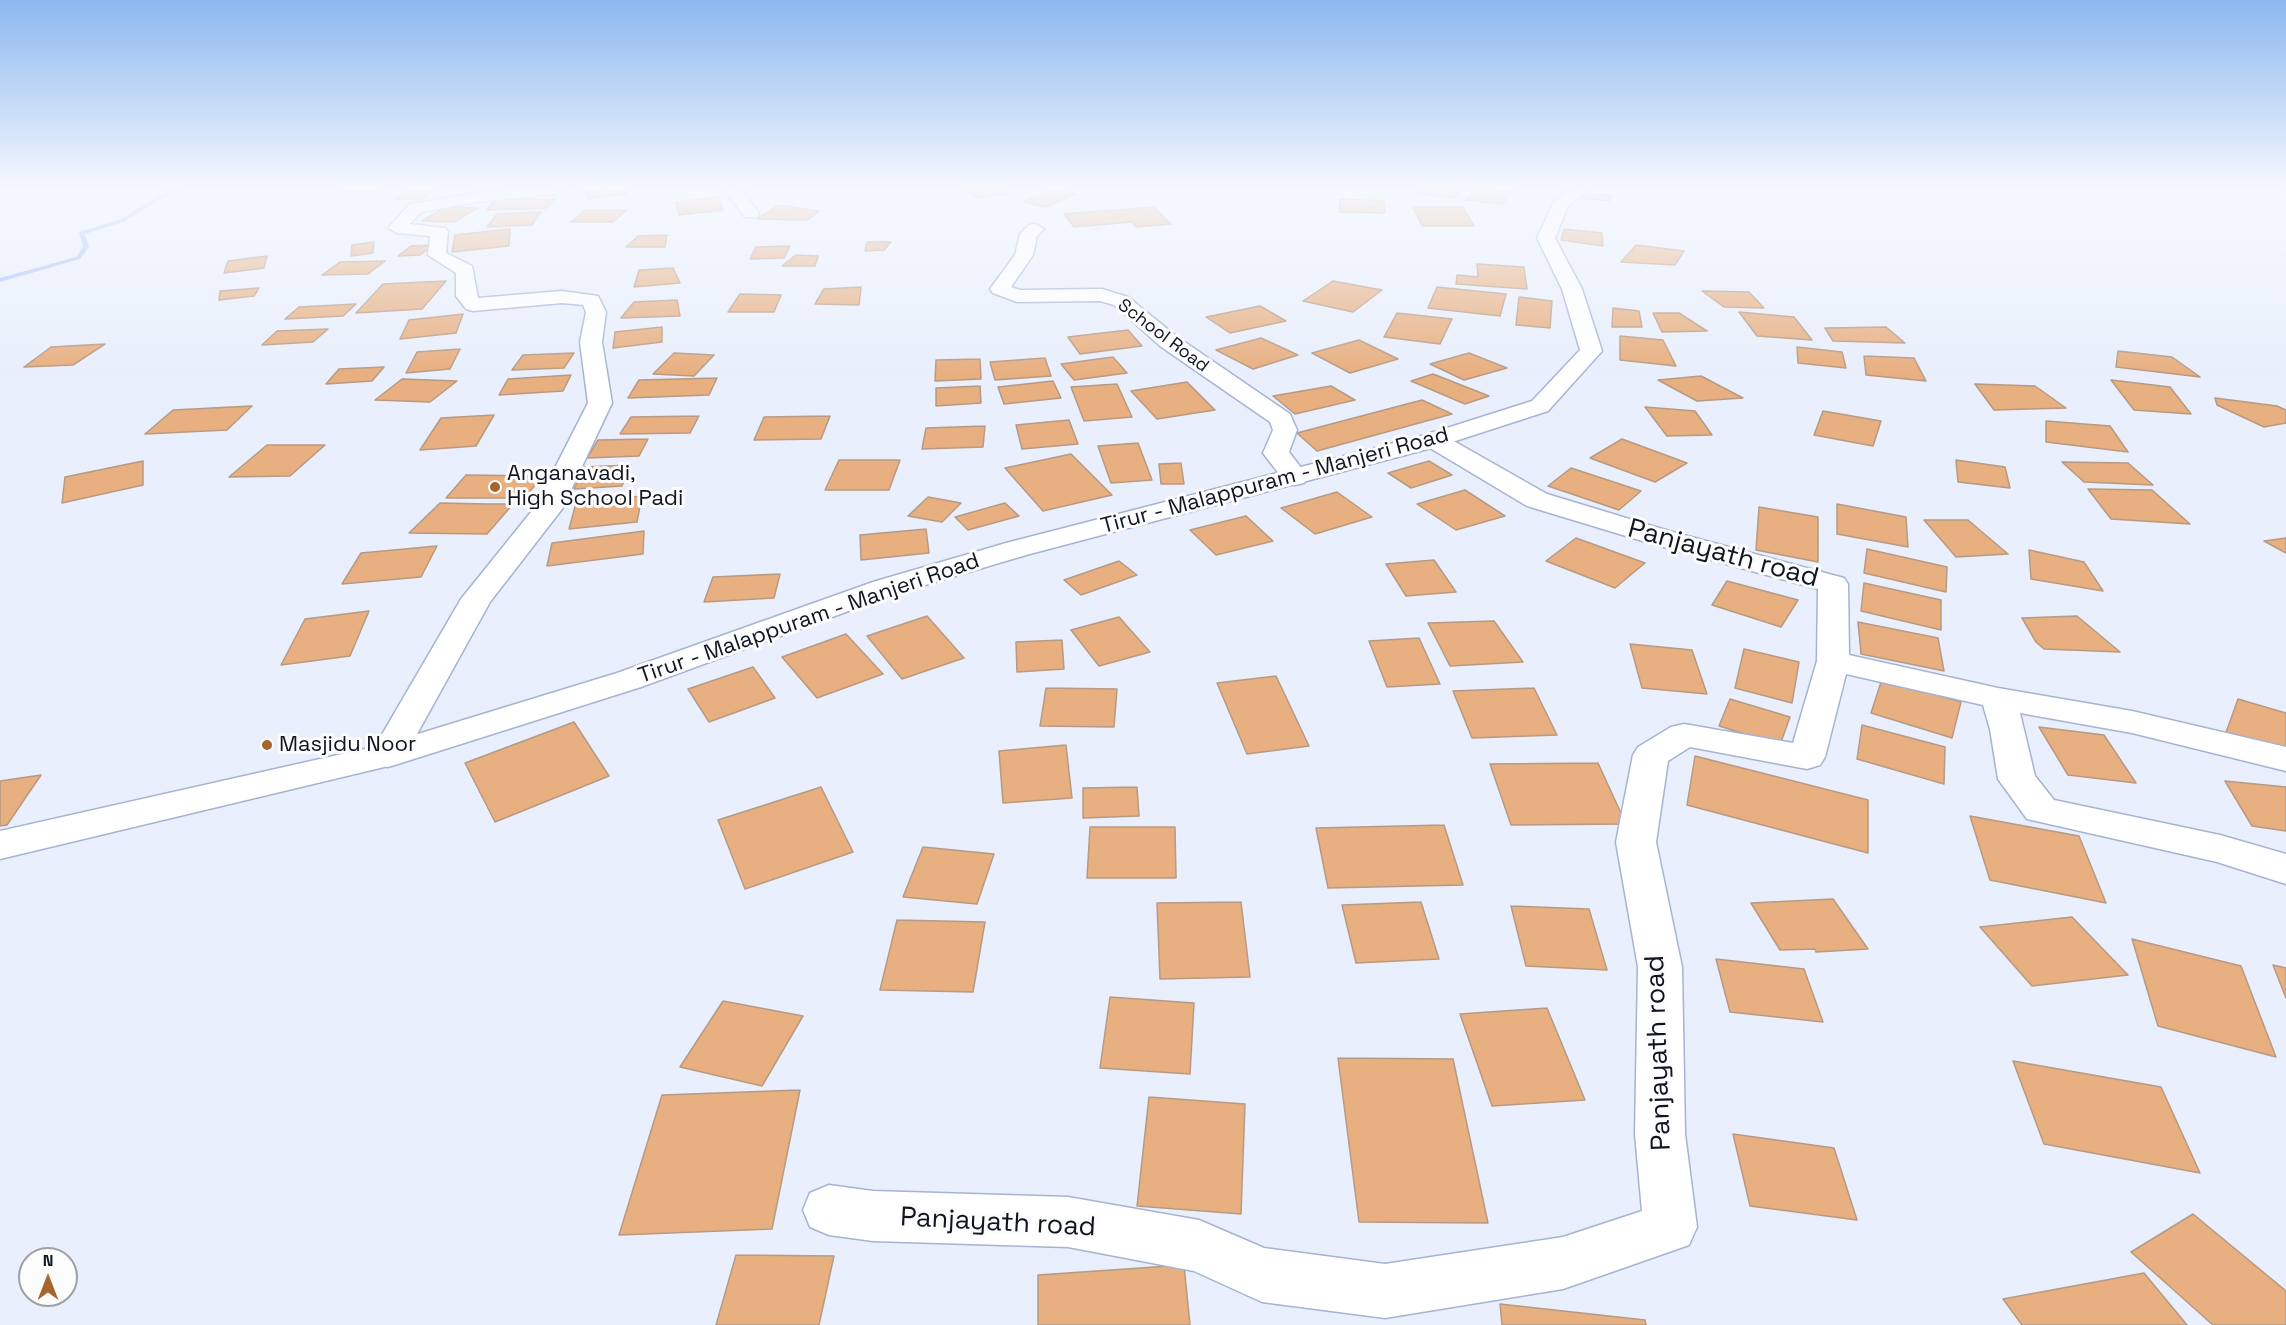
<!DOCTYPE html>
<style>
body{margin:0}
#map{position:relative;width:2286px;height:1325px;overflow:hidden;background:#e9effc;font-family:"Space Grotesk",sans-serif}
canvas{display:block}
.north{position:absolute;left:18px;top:1247px;width:60px;height:60px;box-sizing:border-box;background:#fcfcfc;border:2px solid #9ea0a4;border-radius:50%;rotate:0deg;font-size:16px;font-weight:700;line-height:24px;text-align:center;color:#101520}
.north::after{content:'';display:block;margin:auto;width:21px;height:27px;background:#a5662d;clip-path:polygon(50% 0,100% 100%,50% 72%,0 100%)}
</style>
<div id="map">
<canvas width="2286" height="1325"></canvas>
<div class="north">N</div>
</div>
<script>
const ctx = document.querySelector('canvas').getContext('2d');
ctx.lineJoin = 'round';
function toPath(rows) {
  const path = new Path2D();
  for (const r of rows) {
    path.moveTo(r[0], r[1]);
    for (let i = 2; i < r.length; i += 2) path.lineTo(r[i], r[i + 1]);
  }
  return path;
}
function fillPath(path, color) {
  ctx.fillStyle = color;
  ctx.fill(path, 'evenodd');
}
function stroke(path, color, width, dash) {
  ctx.strokeStyle = color;
  ctx.lineWidth = width;
  ctx.lineCap = dash ? 'butt' : 'round';
  ctx.setLineDash(dash || []);
  ctx.stroke(path);
}
function label(font, color, halo, rows, align = 'center') {
  ctx.font = font + ' "Space Grotesk",sans-serif';
  ctx.lineWidth = 6;
  ctx.setLineDash([]);
  ctx.textBaseline = 'middle';
  ctx.strokeStyle = halo;
  ctx.fillStyle = color;
  for (const [text, x, y, turn = 0] of rows) {
    ctx.save();
    ctx.translate(x, y);
    ctx.rotate((+turn || 0) * Math.PI / 180);
    ctx.textAlign = isNaN(turn) ? turn : align;
    if (halo) ctx.strokeText(text, 0, 0);
    ctx.fillText(text, 0, 0);
    ctx.restore();
  }
}
fillPath(toPath([
 [170,189,178,189,123,222,85,234,89,247,80,259,0,282,0,278,76,257,83,247,79,232,119,220,170,189]
]), '#a2befa');
const building = toPath([
 [345,189,382,189,378,192,341,192,345,189],
 [622,189,626,194,588,199,583,191,622,189],
 [962,189,1001,189,1009,194,977,198,962,189],
 [1422,189,1462,189,1455,198,1418,194,1422,189],
 [1474,189,1499,189,1512,191,1502,204,1465,200,1474,189],
 [1053,190,1076,194,1046,207,1023,202,1053,190],
 [407,191,433,191,422,199,395,199,407,191],
 [1582,193,1612,195,1609,201,1578,198,1582,193],
 [719,197,723,210,679,215,676,202,719,197],
 [555,199,546,208,486,210,496,200,555,199],
 [1340,199,1384,201,1385,213,1340,212,1340,199],
 [779,205,819,211,808,220,757,219,779,205],
 [446,207,478,208,454,222,422,221,446,207],
 [1154,207,1171,224,1136,227,1132,222,1074,227,1064,214,1154,207],
 [1413,207,1463,207,1474,226,1422,226,1413,207],
 [585,210,627,210,613,222,571,222,585,210],
 [541,212,532,225,487,227,497,214,541,212],
 [510,229,509,246,452,252,455,235,510,229],
 [1564,229,1602,233,1603,246,1561,240,1564,229],
 [667,235,665,247,626,247,638,236,667,235],
 [374,242,373,253,351,256,352,245,374,242],
 [867,242,891,242,884,250,865,251,867,242],
 [433,245,420,255,398,256,411,246,433,245],
 [1636,245,1684,251,1675,265,1621,262,1636,245],
 [790,246,784,258,750,259,756,247,790,246],
 [796,255,818,256,815,266,782,266,796,255],
 [267,256,264,268,224,273,228,261,267,256],
 [385,261,368,274,322,275,340,262,385,261],
 [1477,264,1524,267,1527,289,1456,284,1457,275,1478,277,1477,264],
 [673,268,680,283,634,287,639,270,673,268],
 [446,281,422,309,356,313,383,284,446,281],
 [1333,281,1382,290,1353,312,1303,301,1333,281],
 [861,287,859,305,815,304,824,289,861,287],
 [1437,287,1506,294,1500,316,1428,308,1437,287],
 [259,288,254,296,219,300,220,291,259,288],
 [1702,291,1749,292,1764,308,1724,307,1702,291],
 [740,294,781,295,774,312,728,312,740,294],
 [1519,297,1552,301,1550,328,1516,325,1519,297],
 [677,300,680,316,621,318,634,302,677,300],
 [356,304,343,316,285,319,299,307,356,304],
 [1260,306,1286,321,1230,333,1206,317,1260,306],
 [1613,308,1639,311,1642,327,1612,327,1613,308],
 [1739,312,1794,317,1812,340,1757,336,1739,312],
 [1397,313,1452,319,1440,344,1384,337,1397,313],
 [1653,313,1679,313,1707,331,1662,332,1653,313],
 [463,314,456,333,400,339,409,320,463,314],
 [662,327,662,342,613,348,615,332,662,327],
 [1886,327,1905,343,1833,341,1825,328,1886,327],
 [328,329,313,342,262,345,277,331,328,329],
 [1128,330,1142,346,1080,354,1068,337,1128,330],
 [1620,336,1663,340,1676,366,1620,360,1620,336],
 [1261,338,1298,355,1253,369,1216,350,1261,338],
 [1359,340,1398,359,1350,373,1312,353,1359,340],
 [105,344,73,365,24,367,51,347,105,344],
 [1797,347,1842,352,1846,368,1798,363,1797,347],
 [460,349,450,369,406,373,417,352,460,349],
 [2118,351,2172,357,2200,377,2116,367,2118,351],
 [574,353,564,368,512,370,523,355,574,353],
 [674,353,714,355,694,376,653,374,674,353],
 [1469,353,1507,368,1464,380,1430,364,1469,353],
 [1864,356,1914,358,1926,381,1866,375,1864,356],
 [1113,357,1127,373,1074,380,1061,364,1113,357],
 [1045,358,1051,376,995,380,990,362,1045,358],
 [980,359,981,379,935,381,936,360,980,359],
 [384,367,372,381,326,384,339,369,384,367],
 [1433,374,1489,396,1465,404,1411,381,1433,374],
 [571,375,563,391,499,395,508,379,571,375],
 [1701,376,1743,398,1697,401,1658,380,1701,376],
 [717,378,709,395,628,398,639,380,717,378],
 [402,379,457,381,430,402,375,400,402,379],
 [2111,380,2170,387,2191,414,2134,410,2111,380],
 [1053,381,1061,398,1004,404,998,387,1053,381],
 [1187,382,1215,410,1157,419,1131,391,1187,382],
 [1117,384,1132,417,1084,421,1071,387,1117,384],
 [1975,384,2035,386,2066,408,1994,410,1975,384],
 [980,386,981,403,936,406,936,388,980,386],
 [1331,386,1355,400,1295,414,1273,396,1331,386],
 [2215,398,2277,406,2286,410,2286,423,2264,427,2217,405,2215,398],
 [1422,400,1452,414,1317,451,1297,433,1422,400],
 [252,406,227,430,145,434,173,410,252,406],
 [1645,407,1695,411,1712,435,1667,436,1645,407],
 [1823,411,1881,421,1873,446,1814,435,1823,411],
 [494,415,476,446,420,450,441,418,494,415],
 [699,416,690,433,620,434,631,417,699,416],
 [830,416,821,439,754,440,764,417,830,416],
 [1069,420,1078,444,1022,449,1016,425,1069,420],
 [2046,421,2110,426,2128,452,2046,442,2046,421],
 [985,426,983,447,922,449,926,428,985,426],
 [648,439,639,456,587,458,598,440,648,439],
 [1622,439,1687,463,1655,482,1590,458,1622,439],
 [1138,443,1152,480,1111,483,1098,446,1138,443],
 [267,445,325,445,290,476,229,477,267,445],
 [1071,454,1112,495,1043,511,1005,468,1071,454],
 [839,460,900,460,889,490,825,490,839,460],
 [1956,460,2005,467,2010,488,1958,482,1956,460],
 [143,461,143,485,62,503,65,477,143,461],
 [1429,461,1452,475,1411,488,1388,473,1429,461],
 [2062,462,2128,463,2153,485,2084,482,2062,462],
 [1181,463,1184,484,1161,484,1159,464,1181,463],
 [631,465,622,486,574,489,584,467,631,465],
 [1571,468,1641,491,1619,510,1548,486,1571,468],
 [466,475,543,476,524,498,446,498,466,475],
 [2088,489,2152,490,2190,524,2111,519,2088,489],
 [1465,490,1505,516,1456,530,1417,504,1465,490],
 [1337,492,1372,517,1315,534,1281,508,1337,492],
 [642,496,637,522,569,529,576,503,642,496],
 [928,497,961,503,942,522,908,516,928,497],
 [440,503,488,504,513,504,487,534,409,533,440,503],
 [1005,503,1019,516,968,530,955,517,1005,503],
 [1837,504,1906,517,1908,547,1837,534,1837,504],
 [1759,507,1818,517,1818,562,1756,550,1759,507],
 [1246,516,1273,541,1216,555,1190,530,1246,516],
 [1924,520,1968,520,2008,554,1956,557,1924,520],
 [926,529,929,553,861,560,860,535,926,529],
 [644,531,643,554,547,566,552,543,644,531],
 [1576,538,1645,563,1615,588,1546,561,1576,538],
 [2286,538,2286,553,2264,541,2286,538],
 [437,546,421,577,342,584,361,553,437,546],
 [1867,549,1947,567,1946,592,1864,573,1867,549],
 [2029,550,2084,562,2103,591,2031,579,2029,550],
 [1434,560,1456,592,1406,596,1386,564,1434,560],
 [1119,561,1137,575,1081,595,1064,580,1119,561],
 [780,574,774,598,704,602,713,577,780,574],
 [1727,581,1798,600,1781,627,1712,605,1727,581],
 [1864,583,1941,600,1941,630,1861,611,1864,583],
 [369,611,350,656,281,665,305,619,369,611],
 [927,616,964,658,902,679,867,636,927,616],
 [2077,616,2120,652,2044,649,2036,642,2022,618,2077,616],
 [1119,617,1150,652,1099,666,1071,630,1119,617],
 [1494,621,1523,662,1450,666,1428,623,1494,621],
 [1858,622,1938,638,1944,671,1861,654,1858,622],
 [846,634,883,674,817,698,782,657,846,634],
 [1419,638,1440,684,1387,687,1369,641,1419,638],
 [1062,640,1064,669,1017,672,1016,642,1062,640],
 [1630,644,1692,650,1707,694,1642,688,1630,644],
 [1744,649,1799,662,1792,703,1735,688,1744,649],
 [753,667,775,698,709,722,688,689,753,667],
 [1276,676,1309,746,1247,754,1217,683,1276,676],
 [1882,679,1961,702,1952,738,1871,713,1882,679],
 [1046,688,1117,689,1114,727,1040,726,1046,688],
 [1534,688,1557,735,1472,738,1453,691,1534,688],
 [1730,699,1790,717,1780,745,1719,726,1730,699],
 [2238,699,2286,713,2286,752,2224,738,2238,699],
 [574,722,609,776,495,822,465,763,574,722],
 [1862,725,1945,747,1944,784,1857,759,1862,725],
 [2039,727,2104,735,2136,783,2068,775,2039,727],
 [1066,745,1072,798,1003,803,999,751,1066,745],
 [1695,756,1868,800,1868,853,1687,805,1695,756],
 [1598,763,1626,824,1511,825,1490,764,1598,763],
 [41,775,7,825,0,826,0,781,41,775],
 [2225,781,2286,787,2286,831,2252,826,2225,781],
 [821,787,853,852,745,889,718,820,821,787],
 [1137,787,1139,816,1083,818,1083,788,1137,787],
 [1970,816,2079,836,2106,903,1990,880,1970,816],
 [1444,825,1463,885,1328,888,1316,828,1444,825],
 [1090,827,1175,827,1176,878,1087,878,1090,827],
 [923,847,994,854,977,904,903,897,923,847],
 [1833,899,1868,949,1816,952,1815,949,1780,950,1751,903,1833,899],
 [1241,902,1250,977,1160,979,1157,903,1241,902],
 [1421,902,1439,959,1356,963,1342,905,1421,902],
 [1511,906,1589,909,1607,970,1526,966,1511,906],
 [2072,917,2128,975,2032,986,1980,927,2072,917],
 [897,920,985,922,973,992,880,990,897,920],
 [2132,939,2241,966,2276,1057,2158,1026,2132,939],
 [1716,959,1804,969,1823,1022,1730,1012,1716,959],
 [2273,965,2286,968,2286,998,2273,965],
 [1110,997,1194,1003,1190,1074,1100,1068,1110,997],
 [723,1001,803,1016,762,1086,680,1067,723,1001],
 [1547,1008,1585,1100,1492,1106,1460,1014,1547,1008],
 [1338,1058,1453,1059,1488,1223,1359,1222,1338,1058],
 [2013,1061,2161,1087,2200,1173,2044,1144,2013,1061],
 [800,1090,772,1229,619,1235,662,1095,800,1090],
 [1149,1097,1245,1104,1241,1214,1137,1206,1149,1097],
 [1733,1134,1834,1148,1857,1220,1750,1206,1733,1134],
 [2193,1214,2286,1291,2286,1325,2213,1325,2131,1252,2193,1214],
 [736,1255,834,1256,819,1325,716,1325,736,1255],
 [1184,1265,1190,1325,1038,1325,1038,1275,1184,1265],
 [2144,1273,2187,1325,2022,1325,2003,1299,2144,1273],
 [1500,1304,1645,1320,1646,1325,1502,1325,1500,1304]
]);
fillPath(building, '#e8af80');
stroke(building, '#b79a83', 1.5);
const minor = toPath([
 [502,189,562,189,554,194,476,202,421,212,410,224,445,228,448,232,446,253,472,266,478,298,562,291,598,296,606,312,602,342,612,403,562,509,490,602,401,763,388,767,375,763,370,755,461,599,535,507,588,403,580,342,586,312,583,305,562,303,473,311,466,309,456,296,456,273,428,255,430,236,397,233,388,228,410,204,502,189],
 [724,189,741,189,759,213,757,217,745,217,724,189],
 [1035,224,1044,229,1037,236,1033,255,1011,287,1020,290,1102,289,1128,297,1176,336,1290,414,1297,430,1289,452,1308,477,1304,483,1295,485,1286,483,1263,453,1273,430,1270,422,1160,346,1114,305,1100,301,1017,302,993,293,990,289,1015,255,1020,234,1029,225,1035,224],
 [1434,432,1443,435,1547,494,1669,531,1844,578,1848,584,1849,655,1998,688,2132,711,2286,747,2286,771,2132,733,2020,713,2035,776,2054,800,2220,835,2286,854,2286,884,2217,862,2027,819,1998,779,1990,729,1983,705,1846,674,1825,757,1820,765,1807,769,1690,747,1668,761,1656,842,1682,967,1685,1134,1697,1227,1689,1245,1563,1289,1385,1318,1262,1302,1194,1271,1068,1247,873,1241,829,1235,810,1227,803,1210,810,1193,829,1185,873,1191,1068,1197,1199,1220,1264,1248,1385,1264,1563,1237,1642,1211,1635,1134,1638,967,1616,842,1633,755,1638,747,1671,727,1684,724,1793,743,1817,661,1818,589,1649,543,1527,506,1425,445,1421,440,1425,435,1434,432]
]);
const primary = toPath([
 [1570,189,1589,189,1568,206,1555,238,1582,289,1602,351,1548,411,1443,445,1026,555,895,594,641,687,401,763,0,859,0,831,382,745,617,673,873,582,1006,543,1425,435,1532,401,1580,350,1562,289,1537,238,1553,203,1570,189]
]);
stroke(minor, '#a5b4d3', 3);
stroke(primary, '#a5b4d3', 3);
fillPath(minor, '#fff');
fillPath(primary, '#fff');
const sky = ctx.createLinearGradient(0, 0, 0, 375);
sky.addColorStop(0, '#8cb8ef');
sky.addColorStop(0.5, '#f5f8fe');
sky.addColorStop(1, '#f5f8fe00');
ctx.fillStyle = sky;
ctx.fillRect(0, 0, 2286, 375);
for (const [x, y, r, color] of [
 [495,487,6,"#a5662d"],
 [267,745,6,"#a5662d"]
]) {
  const dot = new Path2D();
  dot.arc(x, y, r, 0, 2 * Math.PI);
  ctx.fillStyle = color;
  ctx.fill(dot);
  stroke(dot, '#fcfcfc', 2);
}
label('18px', '#101520', '#fcfcfc', [
 ["School Road",1163,336,37]
]);
label('22px', '#101520', '#fcfcfc', [
 ["Anganavadi,",507,474],
 ["High School Padi",507,499],
 ["Masjidu Noor",279,745]
], 'left');
label('22px', '#101520', '#fcfcfc', [
 ["Tirur - Malappuram - Manjeri Road",1275,481,-15],
 ["Tirur - Malappuram - Manjeri Road",809,619,-19]
]);
label('27px', '#101520', '#fcfcfc', [
 ["Panjayath road",1723,554,15],
 ["Panjayath road",1659,1053,-92],
 ["Panjayath road",998,1223,3]
]);
</script>
